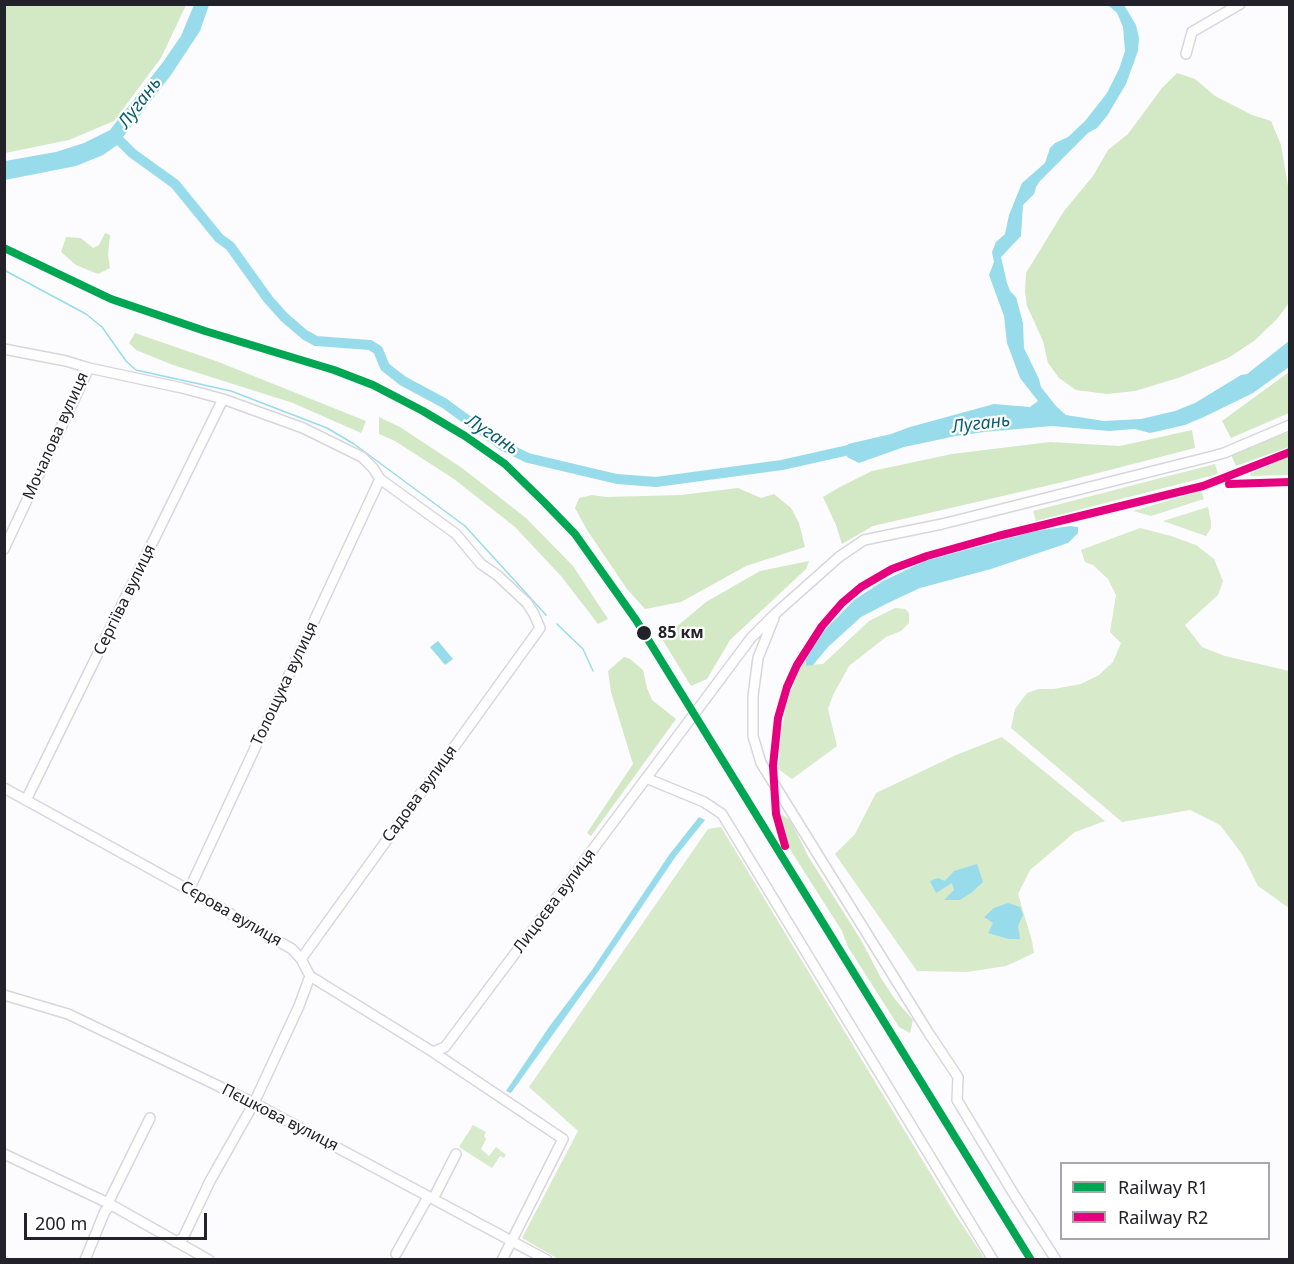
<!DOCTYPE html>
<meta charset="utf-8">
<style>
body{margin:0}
#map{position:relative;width:1294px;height:1264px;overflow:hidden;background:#fcfbfe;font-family:"Noto Sans",sans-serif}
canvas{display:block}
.frame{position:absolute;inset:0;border:6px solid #232129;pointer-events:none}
.legend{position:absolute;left:1060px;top:1162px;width:210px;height:78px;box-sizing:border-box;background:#fff;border:2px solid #a7a6a9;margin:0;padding:8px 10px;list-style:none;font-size:18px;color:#232129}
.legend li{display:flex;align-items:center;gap:12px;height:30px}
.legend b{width:30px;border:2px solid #a7a6a9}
.scale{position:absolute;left:24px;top:1213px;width:183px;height:27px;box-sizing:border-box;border:3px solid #232129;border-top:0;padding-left:8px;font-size:18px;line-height:21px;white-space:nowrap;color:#232129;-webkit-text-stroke:4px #fff;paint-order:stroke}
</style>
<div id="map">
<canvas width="1294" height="1264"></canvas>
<div class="frame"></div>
<ul class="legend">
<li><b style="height:8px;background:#00a651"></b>Railway R1</li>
<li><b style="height:8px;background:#e5007d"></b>Railway R2</li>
</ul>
<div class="scale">200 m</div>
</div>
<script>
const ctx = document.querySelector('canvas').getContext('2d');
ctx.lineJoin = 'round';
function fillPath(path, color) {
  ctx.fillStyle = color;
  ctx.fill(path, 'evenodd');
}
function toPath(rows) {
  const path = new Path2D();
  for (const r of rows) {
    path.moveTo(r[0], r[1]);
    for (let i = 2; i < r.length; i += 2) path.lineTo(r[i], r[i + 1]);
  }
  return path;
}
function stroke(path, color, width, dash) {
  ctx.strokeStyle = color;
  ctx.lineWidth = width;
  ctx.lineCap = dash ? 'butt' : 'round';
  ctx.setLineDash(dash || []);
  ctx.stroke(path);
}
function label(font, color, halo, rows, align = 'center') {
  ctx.font = font + ' "Noto Sans",sans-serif';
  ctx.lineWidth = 4.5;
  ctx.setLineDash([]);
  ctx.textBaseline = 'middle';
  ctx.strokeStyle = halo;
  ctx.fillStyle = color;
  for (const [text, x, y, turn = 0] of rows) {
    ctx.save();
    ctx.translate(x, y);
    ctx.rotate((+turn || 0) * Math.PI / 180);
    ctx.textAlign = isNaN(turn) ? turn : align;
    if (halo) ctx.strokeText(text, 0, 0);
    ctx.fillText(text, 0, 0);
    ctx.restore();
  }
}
fillPath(toPath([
 [1289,456,1289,475,1250,476,1251,473],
 [1215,464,1218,474,1036,521,1033,511],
 [1201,491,1204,499,1151,516,1133,511],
 [1208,507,1211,522,1211,528,1206,536,1163,521],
 [1140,528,1171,536,1196,545,1214,559,1223,581,1218,595,1185,625,1202,647,1225,656,1289,671,1289,908,1258,886,1242,854,1220,825,1190,810,1122,822,1011,728,1015,709,1027,693,1039,689,1054,689,1081,684,1099,675,1113,662,1121,643,1110,632,1116,595,1108,579,1093,565,1085,562,1081,550],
 [895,608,905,609,909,613,909,623,901,631,886,637,849,666,833,695,828,709,837,746,792,779,778,769,781,733,787,702,798,673,806,659,807,665,823,664,869,621],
 [1002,737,1105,821,1075,832,1030,870,1018,894,1032,941,1034,953,1006,966,967,972,917,971,835,854,855,834,876,793,956,755],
 [721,827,955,1214,985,1259,560,1260,522,1238,578,1131,529,1087,708,829],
 [473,1125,486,1132,484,1136,486,1139,481,1149,489,1156,496,1147,506,1155,504,1158,500,1156,492,1168,459,1147]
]), '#d7eac9');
fillPath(toPath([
 [5,4,186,4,186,5,161,58,114,121,69,140,5,153],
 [1177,73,1195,79,1215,96,1252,115,1271,121,1281,145,1289,192,1289,303,1277,319,1254,341,1228,358,1178,378,1135,391,1107,394,1076,390,1059,378,1048,363,1043,341,1027,306,1025,292,1026,273,1064,211,1093,176,1108,150,1128,134,1162,88],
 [105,233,110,235,108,255,110,268,98,274,76,265,61,252,66,237,81,238,93,248,99,245],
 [135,333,216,361,366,421,361,433,293,403,173,365,136,350,129,343],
 [1289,372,1289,413,1231,438,1222,421],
 [379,417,400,427,462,468,526,518,573,566,608,619,598,624,561,576,515,527,454,479,395,441,379,434],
 [1192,430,1195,448,1063,482,873,526,842,544,836,525,823,497,840,487,872,471,952,454,1050,442,1120,446],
 [1289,432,1289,447,1236,466,1231,455],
 [738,488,761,498,774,494,791,508,799,523,805,547,746,566,681,602,645,609,627,589,587,530,575,508,579,498,592,495,606,497,681,495],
 [809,561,806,569,730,640,707,679,691,686,662,639,706,602,760,571],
 [624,657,630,659,643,670,647,688,652,700,676,719,591,836,587,833,633,764,611,692,608,671],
 [780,813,791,821,808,856,861,940,881,978,894,998,913,1020,910,1033,899,1027,848,947,842,931,786,843]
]), '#d3e8c5');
fillPath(toPath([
 [194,5,209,5,200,31,171,75,116,146,103,155,76,166,5,180,5,161,56,152,84,143,110,130,163,62,181,36],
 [1108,5,1124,5,1136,25,1139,38,1138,51,1126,84,1107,116,1097,128,1088,133,1040,181,1036,187,1034,194,1023,205,1021,236,1001,257,1007,283,1010,291,1016,297,1023,323,1024,348,1039,379,1041,387,1056,406,1066,415,1104,421,1141,419,1175,411,1195,403,1241,375,1247,374,1289,341,1289,367,1253,393,1206,416,1185,425,1150,433,1135,429,1109,431,1052,426,984,432,956,436,904,447,859,463,847,457,848,444,891,434,910,427,994,404,1030,407,1038,401,1020,378,1007,343,1004,316,989,275,994,262,992,252,996,242,1005,234,1009,215,1022,183,1045,163,1050,148,1055,143,1068,137,1085,121,1107,93,1119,69,1125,51,1123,27,1117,13],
 [1070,526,1078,527,1078,533,1068,543,991,569,920,588,888,603,861,617,828,647,813,665,806,666,806,659,824,631,854,600,883,581,925,561,1036,531],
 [438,641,453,659,445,665,430,647],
 [699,817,705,820,676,856,597,973,511,1093,506,1091,549,1027,592,970,669,855],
 [977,864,983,882,971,893,960,900,944,900,954,890,952,883,936,893,930,881,938,878,945,881,954,871],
 [1008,903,1020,907,1023,915,1018,926,1020,939,1009,939,988,933,993,923,984,917,994,908]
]), '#98dcec');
stroke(toPath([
 [4,270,86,314,102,327,126,361,136,370,231,391,327,428,354,444,465,526,546,615],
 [557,624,583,649,593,671]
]), '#98dcec', 1.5);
stroke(toPath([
 [115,136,132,153,175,184,219,238,230,246,268,299,284,317,305,335,316,341,370,345,378,350,385,367,403,381,444,403,503,446,528,458,617,479,656,482,782,465,862,447]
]), '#98dcec', 10);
const minor = toPath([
 [1186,54,1192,32,1240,4],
 [4,349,66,361,89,368,182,388,223,399,303,428,362,457,373,468,380,479,456,534,481,564,497,575,527,603,534,614,540,628,301,959],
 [4,549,89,368],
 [774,618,758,658,753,696,753,736,761,763,928,1032,958,1077,957,1100,1015,1196,1056,1260],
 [646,778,704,802,722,814,993,1260],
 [4,788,189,890,292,949,301,959,310,976,433,1052,563,1139,502,1260],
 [26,800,223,399],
 [189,890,380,479],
 [4,995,68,1014,254,1103,547,1260],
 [433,1052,445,1047,751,638,776,613,839,557,864,540,942,524,1209,457,1224,453,1290,425],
 [4,1154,108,1203,209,1260],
 [433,1199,456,1154],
 [108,1203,150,1118],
 [176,1242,183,1238,210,1181,254,1103,299,1006,310,976],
 [396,1254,428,1197],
 [85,1260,105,1211,111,1205]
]);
stroke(minor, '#d8d6dc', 12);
stroke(minor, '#fffeff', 9);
stroke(toPath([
 [4,248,111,299,205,331,334,370,373,385,423,411,465,436,505,464,544,502,575,534,636,620,1031,1260]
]), '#00a651', 8);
stroke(toPath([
 [1229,484,1290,482],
 [785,846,776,814,773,766,778,718,787,687,797,665,822,626,842,603,861,587,892,569,927,556,998,536,1203,486,1290,452]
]), '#e5007d', 8);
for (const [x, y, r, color] of [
 [644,633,8,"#232129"]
]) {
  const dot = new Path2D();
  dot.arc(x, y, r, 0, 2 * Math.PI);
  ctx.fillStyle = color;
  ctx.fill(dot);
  stroke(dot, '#fff', 2);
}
label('16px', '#232129', '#fff', [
 ["Мочалова вулиця",56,436,-66],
 ["Сергіїва вулиця",125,600,-64],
 ["Толощука вулиця",285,684,-65],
 ["Садова вулиця",420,794,-54],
 ["Лицоєва вулиця",555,901,-53],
 ["Сєрова вулиця",231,914,30],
 ["Пєшкова вулиця",280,1118,27]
]);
label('bold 16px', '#232129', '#fff', [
 ["85 км",658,633]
], 'left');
label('italic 18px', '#065d6d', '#fff', [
 ["Лугань",140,103,-53],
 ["Лугань",981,424,-7],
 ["Лугань",492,435,33]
]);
</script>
